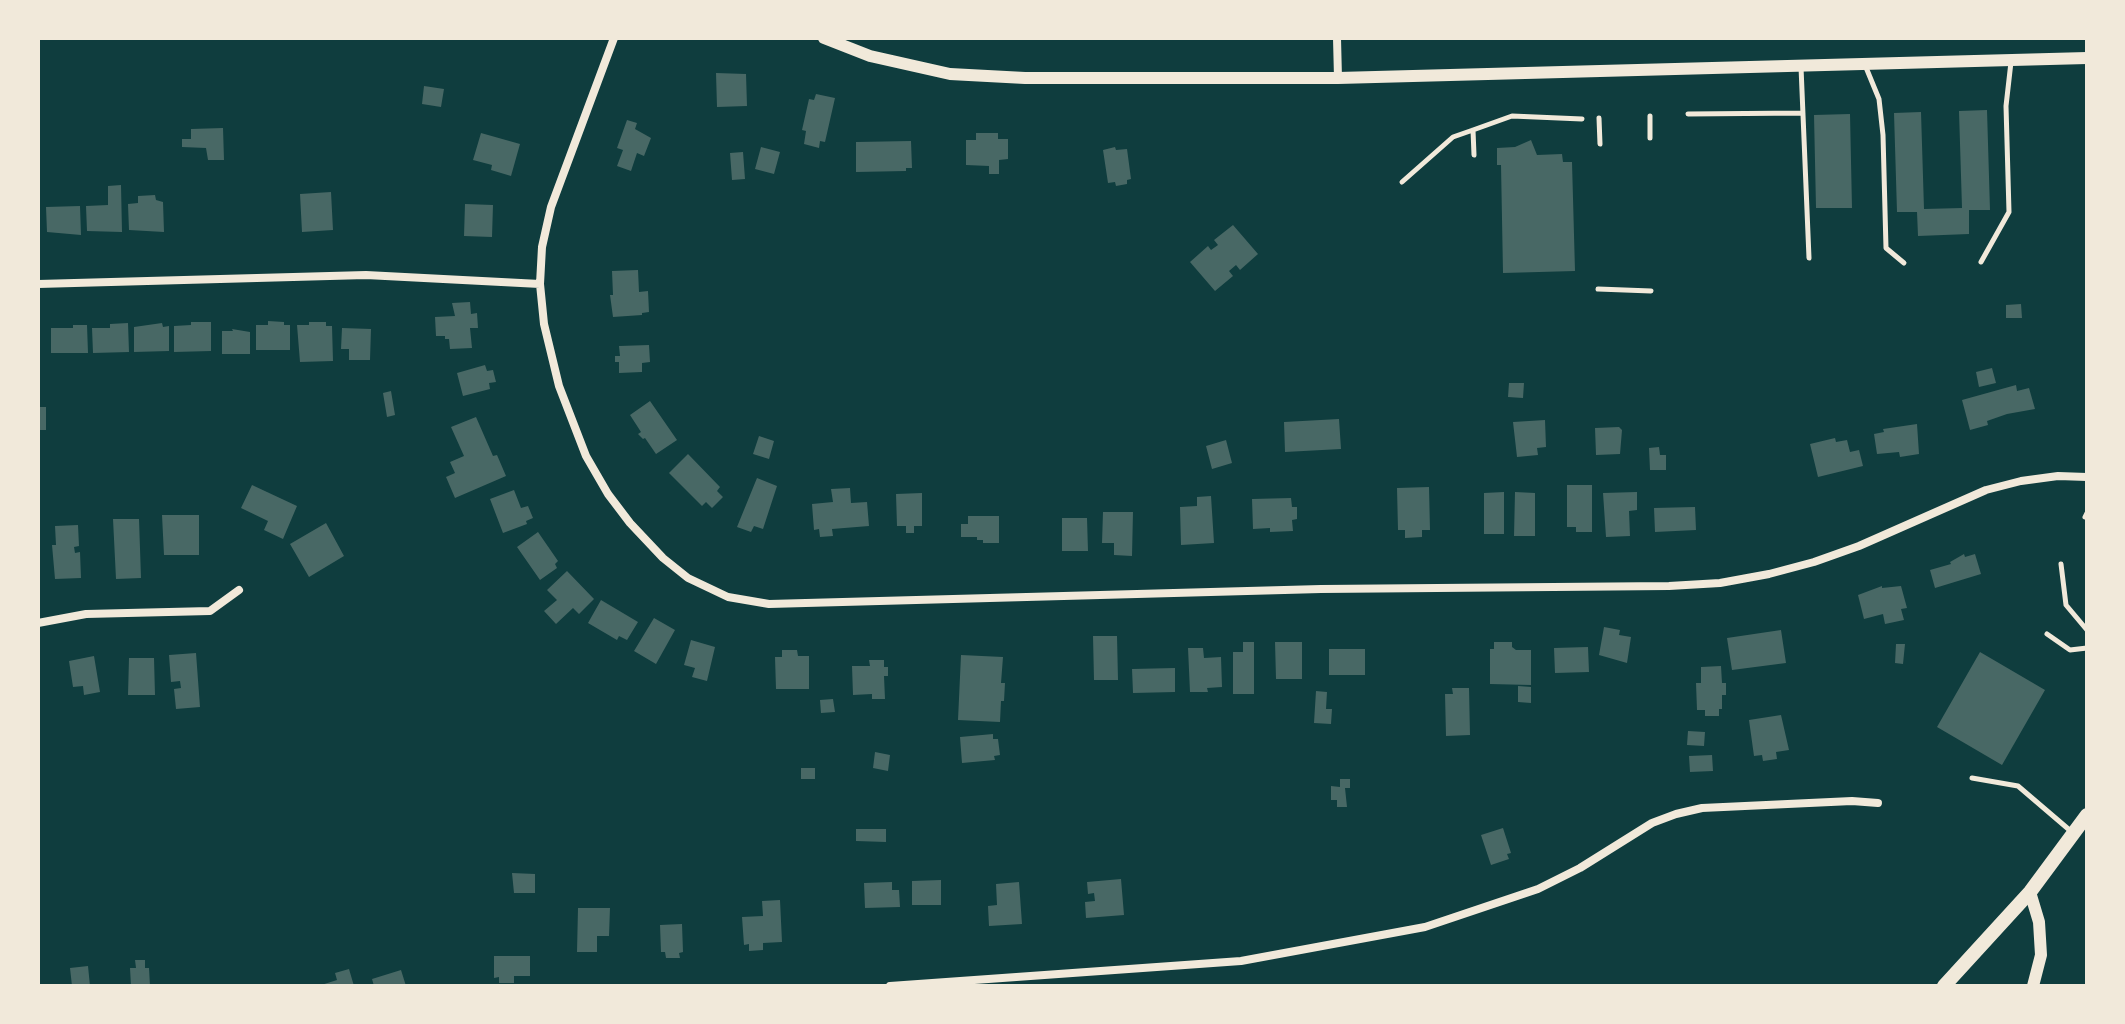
<!DOCTYPE html>
<style>
body{margin:0}
#map{position:relative;width:2125px;height:1024px;overflow:hidden;background:#0f3d3e;font-family:"Golos Text",sans-serif}
canvas{display:block}
.frame{position:absolute;inset:0;border:40px solid #f1e9da;pointer-events:none}
</style>
<div id="map">
<canvas width="2125" height="1024"></canvas>
<div class="frame"></div>
</div>
<script>
const ctx = document.querySelector('canvas').getContext('2d');
ctx.lineJoin = 'round';
function fillPath(path, color) {
  ctx.fillStyle = color;
  ctx.fill(path, 'evenodd');
}
function toPath(rows) {
  const path = new Path2D();
  for (const r of rows) {
    path.moveTo(r[0], r[1]);
    for (let i = 2; i < r.length; i += 2) path.lineTo(r[i], r[i + 1]);
  }
  return path;
}
function stroke(path, color, width, dash) {
  ctx.strokeStyle = color;
  ctx.lineWidth = width;
  ctx.lineCap = dash ? 'butt' : 'round';
  ctx.setLineDash(dash || []);
  ctx.stroke(path);
}
fillPath(toPath([
 [716,73,746,74,747,106,717,107],
 [424,86,444,89,441,107,422,104],
 [816,94,835,98,825,142,820,141,819,148,804,144,806,131,802,130,809,99,814,100],
 [1987,110,1990,210,1969,210,1969,234,1918,236,1917,212,1897,212,1894,113,1921,112,1924,209,1962,208,1959,111],
 [1850,114,1852,208,1816,208,1814,115],
 [627,120,637,123,635,129,651,138,644,156,637,153,631,171,617,166,623,150,617,148],
 [223,128,224,160,208,160,206,148,182,147,182,139,191,139,191,129],
 [481,133,520,144,511,176,491,170,492,165,473,160],
 [976,133,998,133,998,139,1008,139,1008,159,999,160,999,174,989,174,989,166,966,165,966,140,976,140],
 [1531,140,1537,155,1562,154,1563,162,1572,162,1575,271,1503,273,1501,165,1497,165,1497,148,1515,147],
 [911,141,912,168,906,168,906,171,856,172,856,142],
 [761,147,780,152,774,174,755,169],
 [1115,147,1116,150,1127,149,1131,179,1127,180,1127,184,1116,186,1115,182,1108,183,1103,150],
 [743,152,745,179,732,180,730,153],
 [121,185,122,232,87,231,86,206,108,205,108,186],
 [331,192,333,230,302,232,300,194],
 [155,195,156,200,163,202,164,232,129,230,128,204,138,203,138,196],
 [465,204,493,205,492,237,464,236],
 [80,206,81,235,47,232,46,207],
 [1233,225,1258,254,1240,270,1236,265,1229,271,1233,276,1215,291,1190,262,1208,246,1211,250,1218,245,1214,240],
 [638,270,639,292,648,291,649,312,642,313,642,315,613,317,610,295,613,295,612,271],
 [470,302,471,314,477,313,478,328,470,328,472,348,450,349,449,339,445,339,445,336,436,336,435,317,455,316,452,303],
 [2021,304,2022,318,2006,318,2006,305],
 [268,321,284,322,284,325,290,325,290,350,256,350,256,325,268,325],
 [191,322,211,322,211,351,174,352,174,326,191,325],
 [309,322,326,322,326,326,332,326,333,361,300,362,297,325,309,325],
 [128,323,129,352,93,353,92,328,110,328,110,324],
 [162,323,163,327,169,326,169,351,134,352,134,327],
 [73,325,87,325,88,353,51,353,51,328,73,328],
 [342,328,371,329,370,360,349,360,349,349,341,349],
 [232,329,250,332,250,354,222,354,222,331,233,331],
 [649,345,650,362,642,363,642,372,619,373,619,362,615,362,615,356,620,356,619,346],
 [485,365,487,371,493,370,496,382,489,383,490,389,463,396,457,373],
 [1992,368,1996,383,1979,387,1976,372],
 [1509,383,1524,383,1523,398,1508,397],
 [2016,385,2017,391,2029,388,2035,409,2007,414,1987,421,1988,425,1970,430,1962,400],
 [391,391,395,415,387,417,383,393],
 [650,401,677,440,656,454,645,438,643,439,638,434,641,432,630,415],
 [38,407,46,407,46,430,38,430],
 [476,417,493,456,497,455,506,476,455,498,446,477,455,473,450,462,464,456,451,427],
 [1339,419,1341,449,1285,452,1284,422],
 [1545,420,1546,447,1537,448,1538,455,1517,457,1513,422],
 [1917,424,1919,454,1900,457,1899,452,1877,454,1874,434,1884,432,1883,429],
 [1619,427,1622,430,1620,454,1596,455,1595,428],
 [759,436,774,441,769,459,753,454],
 [1835,438,1836,442,1847,440,1850,452,1859,450,1863,466,1818,477,1810,444],
 [1226,440,1232,463,1212,469,1206,446],
 [1659,447,1660,455,1666,455,1666,470,1650,470,1649,448],
 [688,454,720,487,717,491,723,497,712,508,706,502,702,506,669,473],
 [757,478,777,486,763,529,754,526,751,532,737,527],
 [252,485,297,506,283,539,264,530,268,521,241,508],
 [1567,485,1592,485,1592,532,1576,532,1576,527,1567,527],
 [1429,487,1430,530,1422,530,1422,537,1405,538,1405,530,1398,530,1397,488],
 [850,488,851,503,867,502,869,526,832,529,833,536,820,537,819,529,814,530,812,504,833,502,831,489],
 [514,490,521,508,528,506,533,518,526,521,527,524,503,533,490,499],
 [1504,492,1504,534,1484,534,1484,493],
 [1515,492,1535,493,1535,536,1514,536],
 [1637,492,1637,510,1629,511,1630,536,1606,537,1603,493],
 [922,493,922,526,914,526,914,533,906,533,906,526,897,526,896,494],
 [1211,496,1214,543,1181,545,1180,507,1197,506,1197,497],
 [1291,498,1292,507,1297,507,1297,519,1292,520,1293,531,1270,532,1270,528,1253,529,1252,499],
 [1695,507,1696,530,1655,532,1654,508],
 [1103,512,1133,512,1132,556,1114,555,1114,543,1102,543],
 [162,515,199,515,199,555,164,555],
 [968,516,999,516,999,543,983,543,983,540,977,540,977,537,961,537,961,524,968,524],
 [1062,518,1087,518,1088,551,1062,551],
 [113,519,139,519,141,578,116,579],
 [326,523,344,556,309,577,290,544],
 [78,525,79,546,74,547,75,553,80,552,81,578,55,579,52,545,56,545,55,526],
 [538,532,558,561,555,564,557,568,540,580,517,547],
 [1964,554,1965,557,1975,554,1981,574,1935,588,1930,570,1951,564,1950,562],
 [567,571,594,599,579,614,573,608,556,624,544,611,557,600,547,590],
 [1882,586,1882,588,1901,586,1907,608,1901,609,1904,620,1885,624,1883,614,1864,619,1858,595],
 [601,600,638,622,627,640,619,636,617,640,588,623],
 [654,618,675,630,656,664,634,651],
 [1604,627,1620,630,1619,635,1631,637,1627,663,1599,655],
 [1781,630,1786,663,1732,670,1727,638],
 [1093,636,1117,636,1118,680,1094,680],
 [691,640,715,647,707,681,692,677,695,668,684,665],
 [1243,642,1254,642,1254,694,1233,694,1233,652,1243,652],
 [1275,642,1302,642,1302,679,1276,679],
 [1494,642,1512,642,1512,647,1516,650,1531,650,1531,685,1490,684,1490,649,1494,649],
 [1896,644,1905,644,1903,664,1895,663],
 [1588,647,1589,672,1555,673,1554,648],
 [1188,648,1203,648,1204,658,1221,657,1222,687,1207,688,1208,692,1190,692],
 [1329,649,1365,649,1365,675,1329,675],
 [782,650,797,650,798,656,809,656,809,689,776,689,775,657,782,657],
 [1980,652,2045,690,2002,765,1937,727],
 [196,653,200,707,176,709,174,689,181,688,180,681,171,682,169,655],
 [961,655,1003,657,1001,683,1005,683,1004,701,1001,701,1000,722,958,720],
 [94,656,100,692,84,695,83,686,73,687,69,661],
 [129,658,154,658,155,695,128,695],
 [869,660,884,660,884,667,888,667,888,676,884,676,885,699,872,699,872,694,853,695,852,666,870,666],
 [1721,666,1722,683,1726,683,1726,695,1722,695,1722,709,1719,709,1719,716,1705,716,1705,710,1697,710,1696,683,1701,683,1701,667],
 [1175,668,1175,692,1133,693,1132,669],
 [1518,686,1531,687,1531,703,1518,702],
 [1452,688,1469,688,1470,735,1446,736,1445,694,1453,694],
 [1316,691,1327,692,1326,709,1332,709,1331,724,1314,723],
 [833,699,835,712,821,713,820,700],
 [1781,715,1789,750,1776,752,1777,759,1763,761,1762,755,1754,756,1749,720],
 [1688,731,1705,732,1704,746,1687,745],
 [993,734,993,739,998,739,1000,755,994,756,995,760,962,763,960,737],
 [875,752,890,755,888,771,873,768],
 [1712,755,1713,771,1690,772,1689,756],
 [801,768,815,768,815,779,801,779],
 [1340,779,1350,779,1350,788,1345,788,1347,807,1337,807,1337,800,1331,800,1331,786,1340,787],
 [1503,828,1511,853,1507,854,1509,859,1491,865,1481,835],
 [856,829,886,829,886,842,856,841],
 [512,873,535,874,535,893,514,893],
 [1121,879,1124,915,1086,918,1085,902,1095,901,1094,893,1088,894,1087,882],
 [941,880,941,905,912,905,912,881],
 [892,882,892,890,899,890,900,907,865,908,864,883],
 [1019,882,1022,924,989,926,988,906,997,905,996,884],
 [780,900,782,942,763,943,763,950,749,951,749,944,744,945,742,917,763,916,762,901],
 [578,908,610,908,609,936,597,936,597,952,577,952],
 [682,924,683,952,679,953,680,958,666,958,665,952,661,952,660,925],
 [494,956,530,956,530,976,514,976,514,983,499,983,499,977,494,978],
 [135,960,145,960,145,968,149,968,150,986,131,986,130,968,136,968],
 [88,966,90,986,72,986,70,968],
 [349,969,354,986,318,986,337,980,335,973],
 [401,970,406,986,374,986,372,979]
]), '#486865');
stroke(toPath([
 [1865,65,1879,99,1883,135,1886,248,1904,263],
 [1801,67,1809,258],
 [1688,114,1803,113],
 [1599,118,1600,144],
 [1473,130,1474,155],
 [1650,138,1650,116],
 [1402,182,1453,137,1473,130,1512,116,1582,119],
 [1981,262,2009,212,2006,106,2011,62],
 [1598,289,1651,291],
 [2085,517,2087,513],
 [2061,564,2066,605,2087,630],
 [2047,634,2070,650,2087,648],
 [1972,778,2018,786,2073,833]
]), '#f1e9da', 5);
stroke(toPath([
 [614,38,551,207,542,247,540,284,544,324,559,386,586,456,608,494,630,523,663,558,688,578,728,597,769,604,1321,589,1669,586,1720,583,1769,574,1814,562,1859,546,1986,490,2021,481,2058,476,2087,477],
 [1337,38,1338,78],
 [38,284,366,275,540,284],
 [38,623,86,614,210,611,239,590],
 [890,986,1241,961,1425,927,1538,889,1580,868,1652,823,1676,814,1702,808,1852,801,1878,803]
]), '#f1e9da', 8);
stroke(toPath([
 [824,38,870,56,950,74,1025,78,1338,78,2087,58],
 [2030,892,2039,922,2041,955,2033,986]
]), '#f1e9da', 12);
stroke(toPath([
 [1944,986,2030,892,2087,815]
]), '#f1e9da', 14);
</script>
